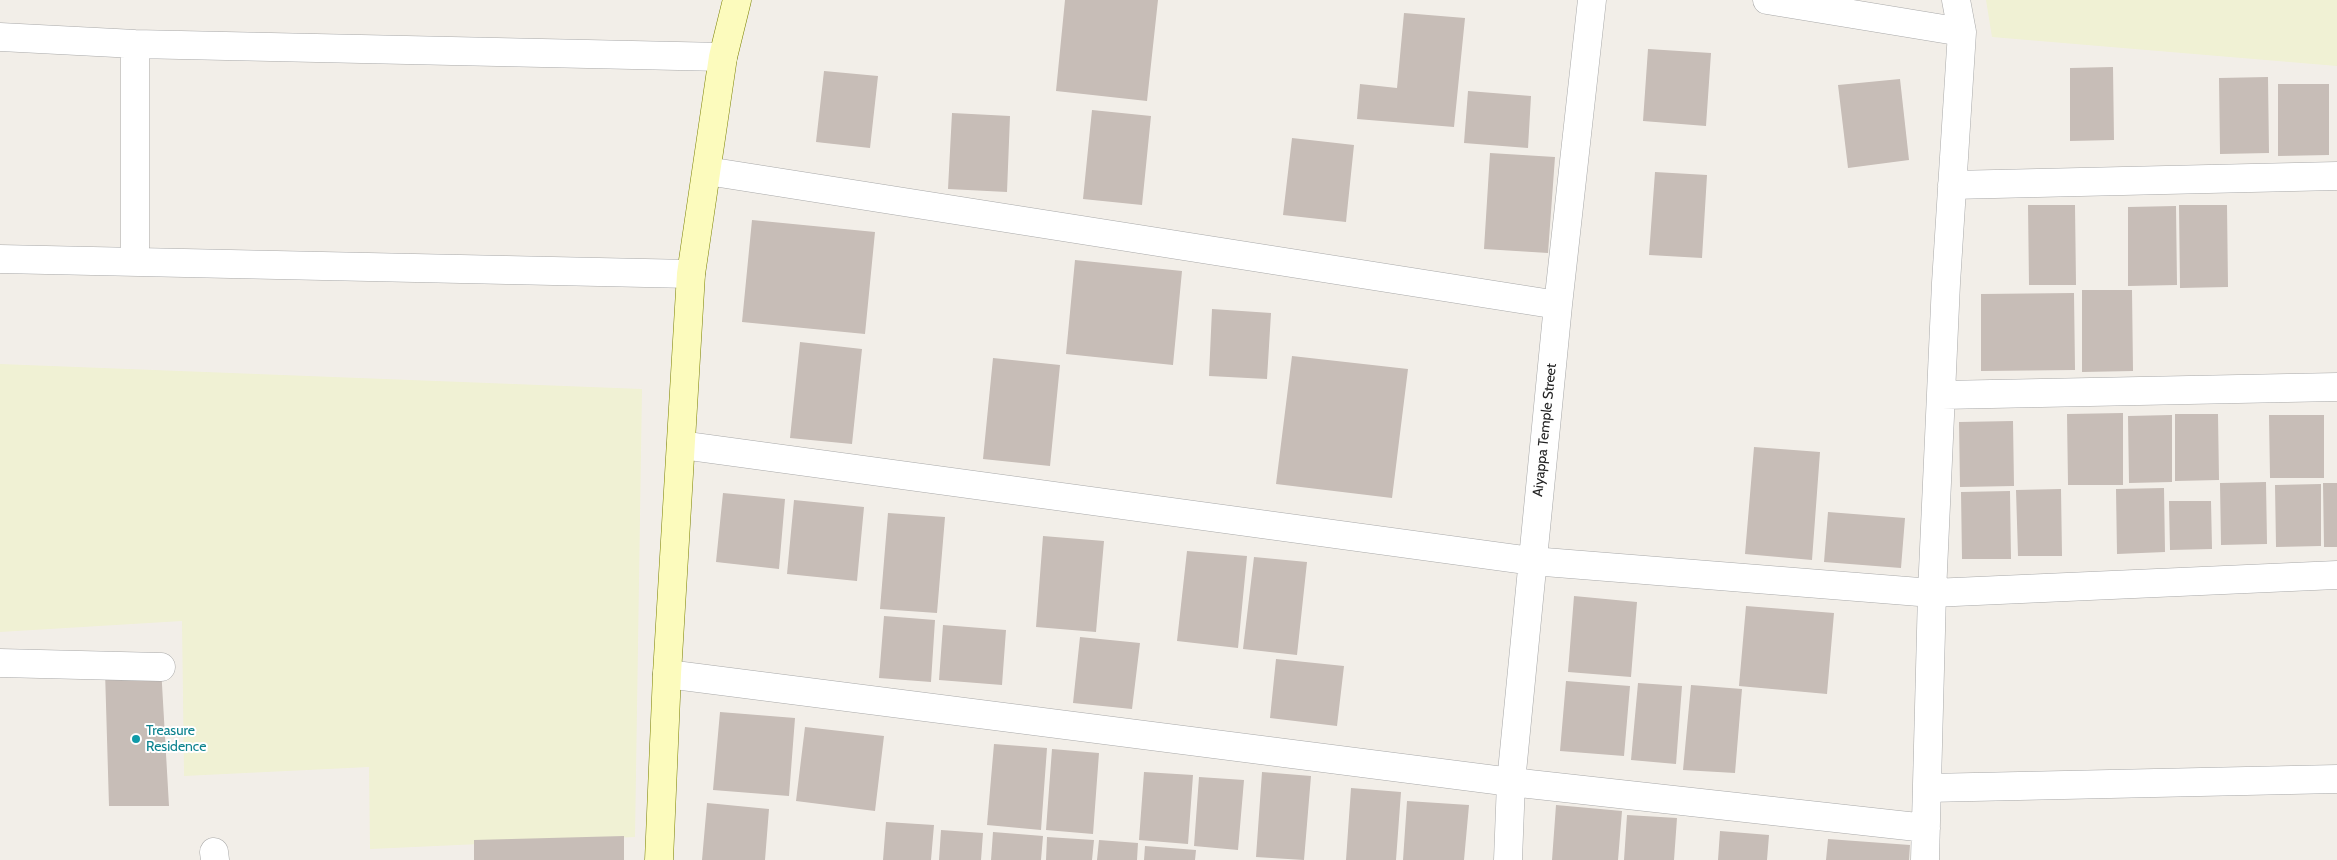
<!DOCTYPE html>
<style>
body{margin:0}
canvas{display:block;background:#f2eee8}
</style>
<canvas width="2337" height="860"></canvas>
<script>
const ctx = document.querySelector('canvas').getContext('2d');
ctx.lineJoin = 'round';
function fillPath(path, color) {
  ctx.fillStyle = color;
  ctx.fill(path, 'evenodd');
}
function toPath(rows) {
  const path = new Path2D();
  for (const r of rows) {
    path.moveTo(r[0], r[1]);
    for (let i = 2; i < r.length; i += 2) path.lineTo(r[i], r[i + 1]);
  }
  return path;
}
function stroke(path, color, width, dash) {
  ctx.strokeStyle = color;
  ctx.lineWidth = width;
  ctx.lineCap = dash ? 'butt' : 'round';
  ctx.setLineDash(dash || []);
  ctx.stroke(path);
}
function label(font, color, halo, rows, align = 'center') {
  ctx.font = font + ' Cabin,sans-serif';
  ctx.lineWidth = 4;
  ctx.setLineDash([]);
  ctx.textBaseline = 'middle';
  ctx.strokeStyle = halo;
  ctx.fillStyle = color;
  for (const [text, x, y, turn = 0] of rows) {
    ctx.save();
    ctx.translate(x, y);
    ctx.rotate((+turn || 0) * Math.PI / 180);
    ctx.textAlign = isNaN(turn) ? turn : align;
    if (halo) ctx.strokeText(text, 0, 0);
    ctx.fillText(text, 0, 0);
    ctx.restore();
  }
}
fillPath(toPath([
 [1986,0,2337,0,2337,66,1992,37],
 [0,364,642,389,635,837,370,849,369,767,184,776,182,621,0,632]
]), '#f0f1d4');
fillPath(toPath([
 [1065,0,1158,0,1147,101,1056,91],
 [1404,13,1465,18,1454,127,1357,119,1360,84,1397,88],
 [1648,49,1711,53,1706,126,1643,121],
 [2113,67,2114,140,2070,141,2070,68],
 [824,71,878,76,870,148,816,142],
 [2268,77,2269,153,2220,154,2219,78],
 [1900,79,1909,160,1848,168,1838,85],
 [2278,84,2329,84,2329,155,2278,156],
 [1468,91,1531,96,1528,148,1464,143],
 [1092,110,1151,116,1142,205,1083,199],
 [952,113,1010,116,1007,192,948,189],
 [1292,138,1354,145,1346,222,1283,215],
 [1490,153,1555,157,1548,253,1484,249],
 [1655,172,1707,175,1702,258,1649,255],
 [2028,205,2075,205,2076,285,2029,285],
 [2179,205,2227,205,2228,287,2180,288],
 [2176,206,2177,285,2128,286,2128,207],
 [752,220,875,232,865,334,742,322],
 [1075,260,1182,271,1173,365,1066,354],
 [2082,290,2132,290,2133,371,2082,372],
 [2074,293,2075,370,1981,371,1981,294],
 [1212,309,1271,313,1267,379,1209,376],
 [800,342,862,349,852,444,790,438],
 [1292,356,1408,369,1392,498,1276,484],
 [993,358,1060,365,1050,466,983,459],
 [2123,413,2123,485,2068,485,2067,414],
 [2175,414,2218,414,2219,480,2175,481],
 [2172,415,2172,482,2129,483,2128,416],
 [2269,415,2324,415,2324,478,2270,478],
 [2013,421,2014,486,1960,487,1959,422],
 [1754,447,1820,452,1812,560,1745,554],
 [2266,482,2267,544,2221,545,2220,483],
 [2323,483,2337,483,2337,547,2324,547],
 [2321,484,2321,546,2276,547,2275,485],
 [2164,488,2165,552,2117,554,2116,489],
 [2061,489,2062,556,2018,556,2016,490],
 [2010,491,2011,559,1962,559,1961,492],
 [723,493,785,499,779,569,716,562],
 [794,500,864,507,857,581,787,574],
 [2169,501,2211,501,2212,549,2170,550],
 [1828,512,1905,518,1901,568,1824,562],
 [888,513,945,517,937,613,880,609],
 [1043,536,1104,541,1096,632,1036,627],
 [1187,551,1247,556,1238,648,1177,641],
 [1254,557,1307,562,1297,655,1243,649],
 [1574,596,1637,602,1631,677,1568,672],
 [1746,606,1834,613,1827,694,1739,686],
 [884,616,935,620,931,682,879,678],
 [943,625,1006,630,1002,685,939,680],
 [1080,637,1140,643,1132,709,1073,703],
 [1276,659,1344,666,1337,726,1270,718],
 [161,667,169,806,109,806,105,671],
 [1566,681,1630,686,1624,756,1560,751],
 [1638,683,1682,686,1676,764,1631,760],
 [1691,685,1742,689,1735,773,1683,770],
 [720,712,795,718,789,796,713,790],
 [805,727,884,736,875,811,796,801],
 [994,744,1047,748,1041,830,987,825],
 [1052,749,1099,753,1093,834,1046,830],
 [1144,772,1193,775,1188,844,1139,840],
 [1262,772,1311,776,1304,860,1256,857],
 [1199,777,1244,780,1238,850,1194,846],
 [1351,788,1401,792,1396,860,1346,860],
 [1407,801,1469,805,1464,860,1403,860],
 [707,803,769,809,765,860,702,860],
 [1556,805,1622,811,1618,860,1552,860],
 [1627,815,1677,818,1674,860,1624,860],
 [886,822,934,825,931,860,883,860],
 [941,830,983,833,981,860,939,860],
 [1720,831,1769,835,1767,860,1718,860],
 [993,832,1043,836,1041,860,991,860],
 [624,836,624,860,474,860,474,840],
 [1047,837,1094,840,1092,860,1046,860],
 [1828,839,1910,845,1909,860,1826,860],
 [1099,840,1138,843,1137,860,1097,860],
 [1145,846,1196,850,1195,860,1144,860]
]), '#c7bdb7');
const street = toPath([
 [1767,0,1962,32],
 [0,37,135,44,723,57],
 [135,44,135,262],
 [707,171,1558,305],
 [1952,185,2337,176],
 [0,259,691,274],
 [1942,395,2337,387],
 [681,445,1532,561,1932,593,2337,575],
 [0,663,161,667],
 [667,674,1511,782,1926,828],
 [1928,788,2337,779],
 [214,852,215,860],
 [1508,860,1511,782,1558,305,1592,0],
 [1925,860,1932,593,1946,283,1962,32,1956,0]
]);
const secondary = toPath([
 [659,860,667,674,691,274,723,57,737,0]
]);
stroke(street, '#a9a9a9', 29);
stroke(secondary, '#7a8001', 29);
stroke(street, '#fff', 28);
stroke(secondary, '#fcfbbd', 28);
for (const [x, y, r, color] of [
 [136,739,5,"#0f9aa8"]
]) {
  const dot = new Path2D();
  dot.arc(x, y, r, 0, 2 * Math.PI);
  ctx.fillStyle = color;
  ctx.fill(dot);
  stroke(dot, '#fff', 2);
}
label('14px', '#222', '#fff', [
 ["Aiyappa Temple Street",1545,430,-84]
]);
label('14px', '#0d838f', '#fff', [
 ["Treasure",146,731],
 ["Residence",146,747]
], 'left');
</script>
